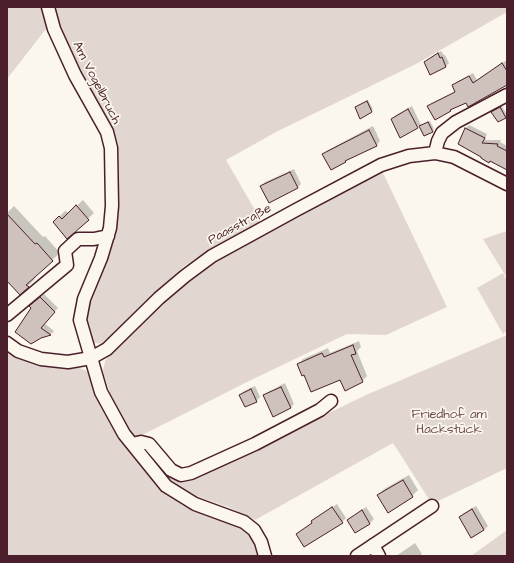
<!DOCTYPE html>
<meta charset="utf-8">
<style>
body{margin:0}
#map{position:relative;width:514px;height:563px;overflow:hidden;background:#fbf7ec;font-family:"Architects Daughter",sans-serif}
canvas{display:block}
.frame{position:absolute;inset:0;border:8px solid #4a1f2b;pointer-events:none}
</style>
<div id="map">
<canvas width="514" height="563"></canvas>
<div class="frame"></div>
</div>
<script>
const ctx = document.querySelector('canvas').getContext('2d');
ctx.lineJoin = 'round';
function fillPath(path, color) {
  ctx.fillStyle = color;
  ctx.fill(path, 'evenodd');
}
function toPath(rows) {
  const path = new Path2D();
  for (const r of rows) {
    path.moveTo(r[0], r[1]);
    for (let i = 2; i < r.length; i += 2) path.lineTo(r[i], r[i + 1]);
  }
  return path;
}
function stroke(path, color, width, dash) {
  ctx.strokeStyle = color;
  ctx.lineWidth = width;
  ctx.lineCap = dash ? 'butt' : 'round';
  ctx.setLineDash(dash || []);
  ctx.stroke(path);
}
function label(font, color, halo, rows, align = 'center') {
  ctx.font = font + ' "Architects Daughter",sans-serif';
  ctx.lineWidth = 3.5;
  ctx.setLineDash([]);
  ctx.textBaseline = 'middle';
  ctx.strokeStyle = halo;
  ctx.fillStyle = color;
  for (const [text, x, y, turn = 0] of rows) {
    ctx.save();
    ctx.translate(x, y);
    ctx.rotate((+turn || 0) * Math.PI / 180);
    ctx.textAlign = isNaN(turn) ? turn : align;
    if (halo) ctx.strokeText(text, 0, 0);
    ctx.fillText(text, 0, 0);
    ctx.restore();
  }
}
fillPath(toPath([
 [7,7,44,7,49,25,7,79],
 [52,7,507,7,507,12,416,64,278,131,226,160,262,222,227,239,183,267,149,298,103,344,94,343,89,336,84,318,87,296,109,246,112,138,106,117,76,71],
 [383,173,447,307,386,335,347,334,247,382,172,420,136,438,133,438,111,396,103,371,105,361,112,351,191,278,219,259,313,207],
 [507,231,507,278,483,239],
 [503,273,507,281,507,331,503,334,477,288],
 [507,335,507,468,432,504,393,443,255,520,228,507,181,491,162,474,140,447,148,449,179,479,190,480,366,395],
 [7,349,17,355,37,365,59,367,78,367,88,372,117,432,157,487,182,505,242,527,258,547,258,556,7,556],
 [507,530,507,556,471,556]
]), '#e2d7d0');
fillPath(toPath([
 [441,51,444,55,445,55,449,63,446,66,425,62],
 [507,60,507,84,454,107,450,110,429,106,432,103,456,91,453,86,457,82,473,73,477,80],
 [368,100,373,109,361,117,356,107],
 [412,106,421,125,430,121,434,129,432,131,424,135,419,125,417,127,392,119,396,115],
 [502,106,507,115,505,117,494,110],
 [469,125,487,134,485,140,501,140,500,142,507,146,507,169,459,143,466,128],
 [373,126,380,141,377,145,348,158,345,161,331,169,324,154,328,150],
 [294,169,301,184,297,188,261,186,265,182],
 [83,200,94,213,68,237,59,217,65,211,69,213],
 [14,206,43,237,45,236,60,253,33,277,35,279,28,286,7,280,7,213],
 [44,294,58,308,44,323,54,331,51,334,40,337,35,302],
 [359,341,361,347,357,351,367,376,362,381,305,374,298,365,303,359,328,348,330,353],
 [285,383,294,404,290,408,264,395,268,392],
 [255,386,260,397,256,401,240,395,244,391],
 [409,475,418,490,412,496,378,495,384,489],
 [337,504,346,518,342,522,305,545,301,531,313,522,316,518],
 [476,506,488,526,484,530,460,517,464,513],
 [366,507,374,519,370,523,356,531,348,520],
 [415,543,422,554,420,556,396,556]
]), '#0003');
const building = toPath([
 [438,53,440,58,442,57,446,67,430,75,424,62,438,53],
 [502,63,507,71,507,85,468,107,466,103,450,110,451,111,435,120,427,106,455,92,452,85,469,76,473,83,502,63],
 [367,101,372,112,360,119,355,107,367,101],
 [500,107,506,118,498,122,491,112,500,107],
 [408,109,418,128,400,138,391,119,408,109],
 [428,122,433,132,424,136,419,126,428,122],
 [465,128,485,138,482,143,498,144,497,146,507,151,507,170,490,161,489,163,481,158,481,157,458,144,465,128],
 [369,130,377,146,345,161,346,162,331,170,322,154,369,130],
 [290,172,298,188,269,203,260,186,290,172],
 [76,205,89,220,67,239,53,222,59,216,62,219,76,205],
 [7,214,35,244,37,243,53,261,26,285,29,287,20,295,7,281,7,214],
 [40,297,55,312,41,328,51,335,41,338,31,344,15,332,31,308,29,306,40,297],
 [353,345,356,354,351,355,363,382,345,391,340,380,311,392,304,375,302,376,297,364,322,353,324,357,353,345],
 [281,387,291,408,273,417,263,395,281,387],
 [251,389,257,402,245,407,239,395,251,389],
 [403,480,413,497,388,513,377,495,403,480],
 [332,507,343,523,304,547,296,534,312,523,311,521,332,507],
 [472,509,484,530,471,538,459,517,472,509],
 [362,510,370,524,355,533,347,520,362,510]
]);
fillPath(building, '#cfc2bc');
stroke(building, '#4a1f2b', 1);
const minor = toPath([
 [48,7,54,29,75,75,107,132,111,148,112,206,110,228,101,258,84,299,80,320,101,392,124,434,166,486,195,504,244,522,254,530,261,542,265,556],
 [435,153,438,141,442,133,456,122,507,95],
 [7,315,67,265,65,251,78,239,94,239,108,236],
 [7,343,18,351,41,359,68,362,91,358,107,349,159,298,185,276,212,256,296,210,381,165,409,156,435,153,454,157,507,184],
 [132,444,141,442,149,444,171,470,181,475,191,473,255,444,320,410,331,401],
 [373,545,379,556],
 [357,556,432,506]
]);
stroke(minor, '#4a1f2b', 15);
stroke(minor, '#fbf7ec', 12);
label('13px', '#4a1f2b', '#fbf7ec', [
 ["Am Vogelbruch",96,83,63],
 ["Paasstraße",240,225,-29]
]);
label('13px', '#704d54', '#fbf7ec', [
 ["Friedhof am",449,415],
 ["Hackstück",449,430]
]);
</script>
